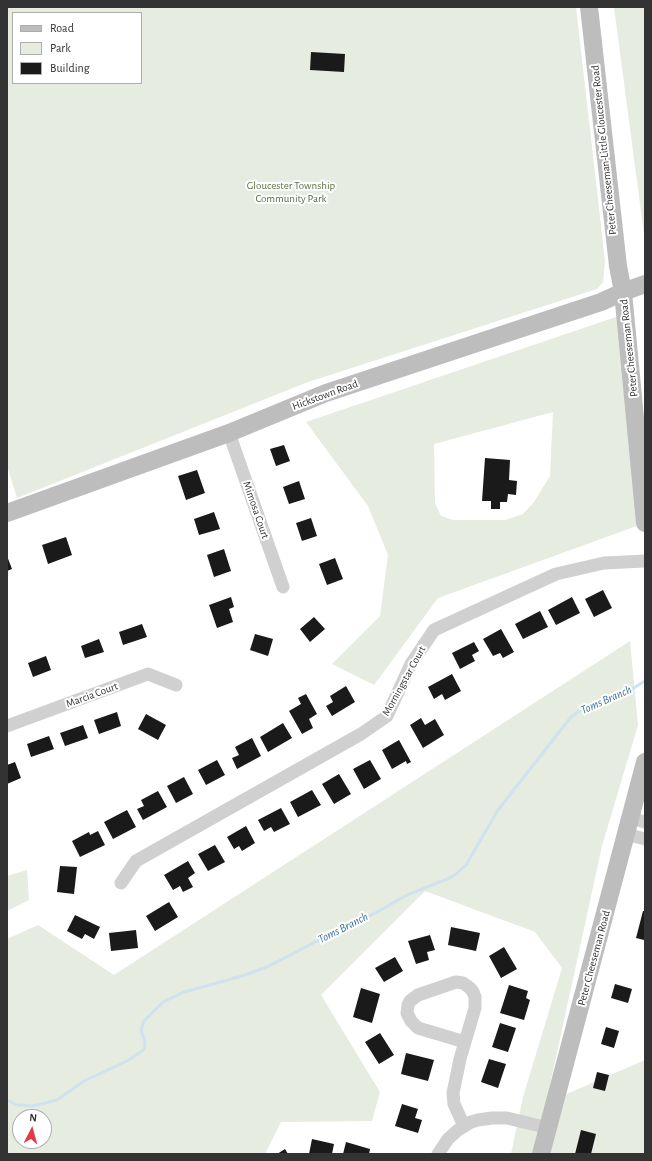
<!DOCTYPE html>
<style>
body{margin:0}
#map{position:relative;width:652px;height:1161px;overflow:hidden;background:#fff;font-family:"Alegreya Sans",sans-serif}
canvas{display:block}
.frame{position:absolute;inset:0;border:8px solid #333;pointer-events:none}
.legend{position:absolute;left:12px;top:12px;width:130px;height:72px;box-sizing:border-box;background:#fff;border:1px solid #adadad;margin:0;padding:5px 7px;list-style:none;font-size:12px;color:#333}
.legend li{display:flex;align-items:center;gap:8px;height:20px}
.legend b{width:20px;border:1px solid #adadad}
.north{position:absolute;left:12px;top:1109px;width:40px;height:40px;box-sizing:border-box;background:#fff;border:1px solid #adadad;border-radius:50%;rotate:6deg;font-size:11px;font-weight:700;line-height:16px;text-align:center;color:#333}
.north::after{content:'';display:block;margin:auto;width:14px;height:18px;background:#e63946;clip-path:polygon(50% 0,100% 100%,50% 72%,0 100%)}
</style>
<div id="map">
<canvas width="652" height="1161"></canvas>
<div class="frame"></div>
<ul class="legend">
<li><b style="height:5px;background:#bdbdbd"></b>Road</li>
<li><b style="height:11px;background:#e6ecdf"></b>Park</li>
<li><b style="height:11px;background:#1a1a1a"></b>Building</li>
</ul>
<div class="north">N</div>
</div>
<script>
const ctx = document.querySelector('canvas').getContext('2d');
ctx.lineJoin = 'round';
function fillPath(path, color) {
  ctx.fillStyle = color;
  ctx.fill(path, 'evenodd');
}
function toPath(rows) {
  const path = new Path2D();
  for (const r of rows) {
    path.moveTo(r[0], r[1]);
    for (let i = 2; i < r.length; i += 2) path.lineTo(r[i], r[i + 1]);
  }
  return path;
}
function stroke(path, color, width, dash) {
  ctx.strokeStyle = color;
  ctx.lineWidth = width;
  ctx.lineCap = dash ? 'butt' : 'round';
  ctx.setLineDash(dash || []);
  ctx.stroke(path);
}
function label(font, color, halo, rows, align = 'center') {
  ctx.font = font + ' "Alegreya Sans",sans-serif';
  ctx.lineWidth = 4;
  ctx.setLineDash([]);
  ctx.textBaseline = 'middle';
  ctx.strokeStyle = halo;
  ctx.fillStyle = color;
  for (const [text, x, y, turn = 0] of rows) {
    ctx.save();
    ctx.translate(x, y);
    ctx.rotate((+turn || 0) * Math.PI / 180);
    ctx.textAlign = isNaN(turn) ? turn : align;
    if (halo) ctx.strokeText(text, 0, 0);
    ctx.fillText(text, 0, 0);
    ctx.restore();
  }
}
fillPath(toPath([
 [7,7,576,7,605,261,603,282,597,289,308,382,17,498,7,466],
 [13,13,141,13,141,83,13,83],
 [614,7,645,7,645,242],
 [625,314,645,523,438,598,374,685,332,664,380,616,388,555,368,506,306,422],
 [553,412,550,476,534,502,523,514,505,520,453,520,441,516,435,503,434,444],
 [630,641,638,725,602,846,546,1103,645,1060,645,1154,511,1154,523,1097,562,968,535,932,425,891,321,995,380,1092,372,1121,281,1122,265,1154,7,1154,7,939,38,925,114,975],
 [20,1117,44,1117,44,1141,20,1141],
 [27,870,29,900,7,911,7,876]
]), '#e6ecdf');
stroke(toPath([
 [7,1100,17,1105,33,1106,57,1100,84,1081,127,1061,142,1051,144,1049,145,1042,141,1030,144,1021,163,1002,184,992,242,976,267,967,325,937,343,930,379,911,407,895,450,878,456,874,466,865,498,810,571,717,582,709,591,705,608,701,619,697,645,681]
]), '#cfe2ee', 3);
fillPath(toPath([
 [311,52,345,54,344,72,310,70],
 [284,445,290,461,276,466,270,449],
 [485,458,510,460,509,480,517,481,516,495,508,494,507,502,500,502,500,509,491,509,491,501,482,501],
 [197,470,205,493,186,500,178,476],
 [299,481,305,499,289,504,283,487],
 [214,512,220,529,199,535,194,519],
 [311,518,317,536,302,541,296,523],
 [66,537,72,555,48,564,42,545],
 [224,549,231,571,214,577,207,555],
 [7,556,12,569,7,571],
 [335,558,343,579,327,585,319,564],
 [603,590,612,608,594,617,585,599],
 [231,597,234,607,229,609,233,622,217,628,209,605],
 [572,597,580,613,556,625,548,610],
 [540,611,548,627,523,639,515,624],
 [314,617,325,629,310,642,300,629],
 [142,624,147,637,123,645,119,632],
 [501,629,514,652,503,658,500,653,493,656,483,639],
 [255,634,273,639,268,656,250,650],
 [99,639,104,652,85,658,81,646],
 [474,642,479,651,472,655,475,661,460,669,452,653],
 [46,656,51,670,33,677,28,663],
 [452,674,461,691,445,700,442,694,434,699,428,687],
 [346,686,355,702,332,716,326,706,333,702,330,696],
 [306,694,317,714,309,719,313,728,302,734,289,711,301,704,298,698],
 [117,712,121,726,99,734,94,720],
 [146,714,166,725,158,740,138,729],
 [421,718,425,725,435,719,444,735,423,748,410,725],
 [283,723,292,738,268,752,260,737],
 [83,725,88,738,65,746,60,733],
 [49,736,54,749,31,757,27,744],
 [252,738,261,756,237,769,232,758,239,755,235,747],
 [399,740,411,762,407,764,406,761,392,769,382,750],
 [217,760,225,775,206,785,198,770],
 [370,760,381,779,364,789,353,769],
 [15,762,21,778,7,784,7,765],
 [339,774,351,794,334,804,322,784],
 [184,777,193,794,176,803,167,786],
 [312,790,321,805,298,817,290,802],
 [158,791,167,807,143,820,137,809,144,806,141,800],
 [281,808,290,824,274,832,271,827,264,831,258,820],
 [127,810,136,827,113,839,104,822],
 [246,826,255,843,242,851,239,846,234,849,227,837],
 [98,831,105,845,80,857,72,841,89,832,90,835],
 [215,845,225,862,208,871,198,854],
 [188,861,195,873,188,878,193,887,183,892,180,886,173,890,164,875],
 [60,866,77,867,74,894,57,892],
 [169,902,178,917,155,931,146,916],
 [643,911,645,911,644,940,636,938],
 [75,915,100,927,94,939,85,934,82,939,67,931],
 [451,927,480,933,476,951,448,945],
 [136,930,138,948,111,951,109,933],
 [430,935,435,950,427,952,429,960,416,964,408,941],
 [504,947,517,969,501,978,489,956],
 [395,957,403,971,384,982,375,968],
 [615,984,632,989,628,1003,611,998],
 [509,985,528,991,526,998,530,1000,524,1020,500,1013],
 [361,988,380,994,372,1023,353,1017],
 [500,1023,516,1028,508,1052,492,1047],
 [606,1027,619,1031,614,1048,601,1044],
 [380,1033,394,1055,379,1064,365,1042],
 [406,1053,434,1060,428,1081,401,1074],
 [489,1059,506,1064,498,1088,481,1082],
 [597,1072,609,1075,605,1091,593,1088],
 [402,1104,418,1109,415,1118,422,1120,418,1133,395,1126],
 [581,1130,596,1134,591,1154,575,1154],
 [312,1139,334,1144,332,1154,309,1154],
 [346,1142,370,1149,369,1154,343,1154],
 [285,1149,288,1154,277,1154]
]), '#1a1a1a');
stroke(toPath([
 [229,433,283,587],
 [7,726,148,674,176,685],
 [630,818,645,822],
 [626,834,645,839],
 [121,883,136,861,361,734,387,716,411,664,434,630,556,574,604,563,645,561],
 [464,1126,454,1104,453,1093,460,1059,475,1008,475,997,473,992,470,988,463,983,456,982,418,995,410,1001,408,1005,407,1013,411,1021,418,1028,465,1042],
 [438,1154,448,1139,458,1130,471,1122,478,1120,492,1118,507,1118,548,1128]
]), '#d0d0d0', 13);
stroke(toPath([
 [589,7,618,266,623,292,645,523],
 [7,513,229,433,326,393,601,302,623,292,645,284],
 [541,1154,645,762]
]), '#bdbdbd', 18);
label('11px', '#333', '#fff', [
 ["Peter Cheeseman-Little Gloucester Road",604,150,-96],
 ["Peter Cheeseman Road",629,348,-96],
 ["Hickstown Road",325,395,-20],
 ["Mimosa Court",256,510,71],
 ["Morningstar Court",404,681,-61],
 ["Marcia Court",92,695,-20],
 ["Peter Cheeseman Road",594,958,-75]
]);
label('11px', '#56703f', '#fff', [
 ["Gloucester Township",291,186],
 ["Community Park",291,199]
]);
label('italic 12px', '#3f7597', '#fff', [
 ["Toms Branch",606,700,-24],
 ["Toms Branch",343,928,-27]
]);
</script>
